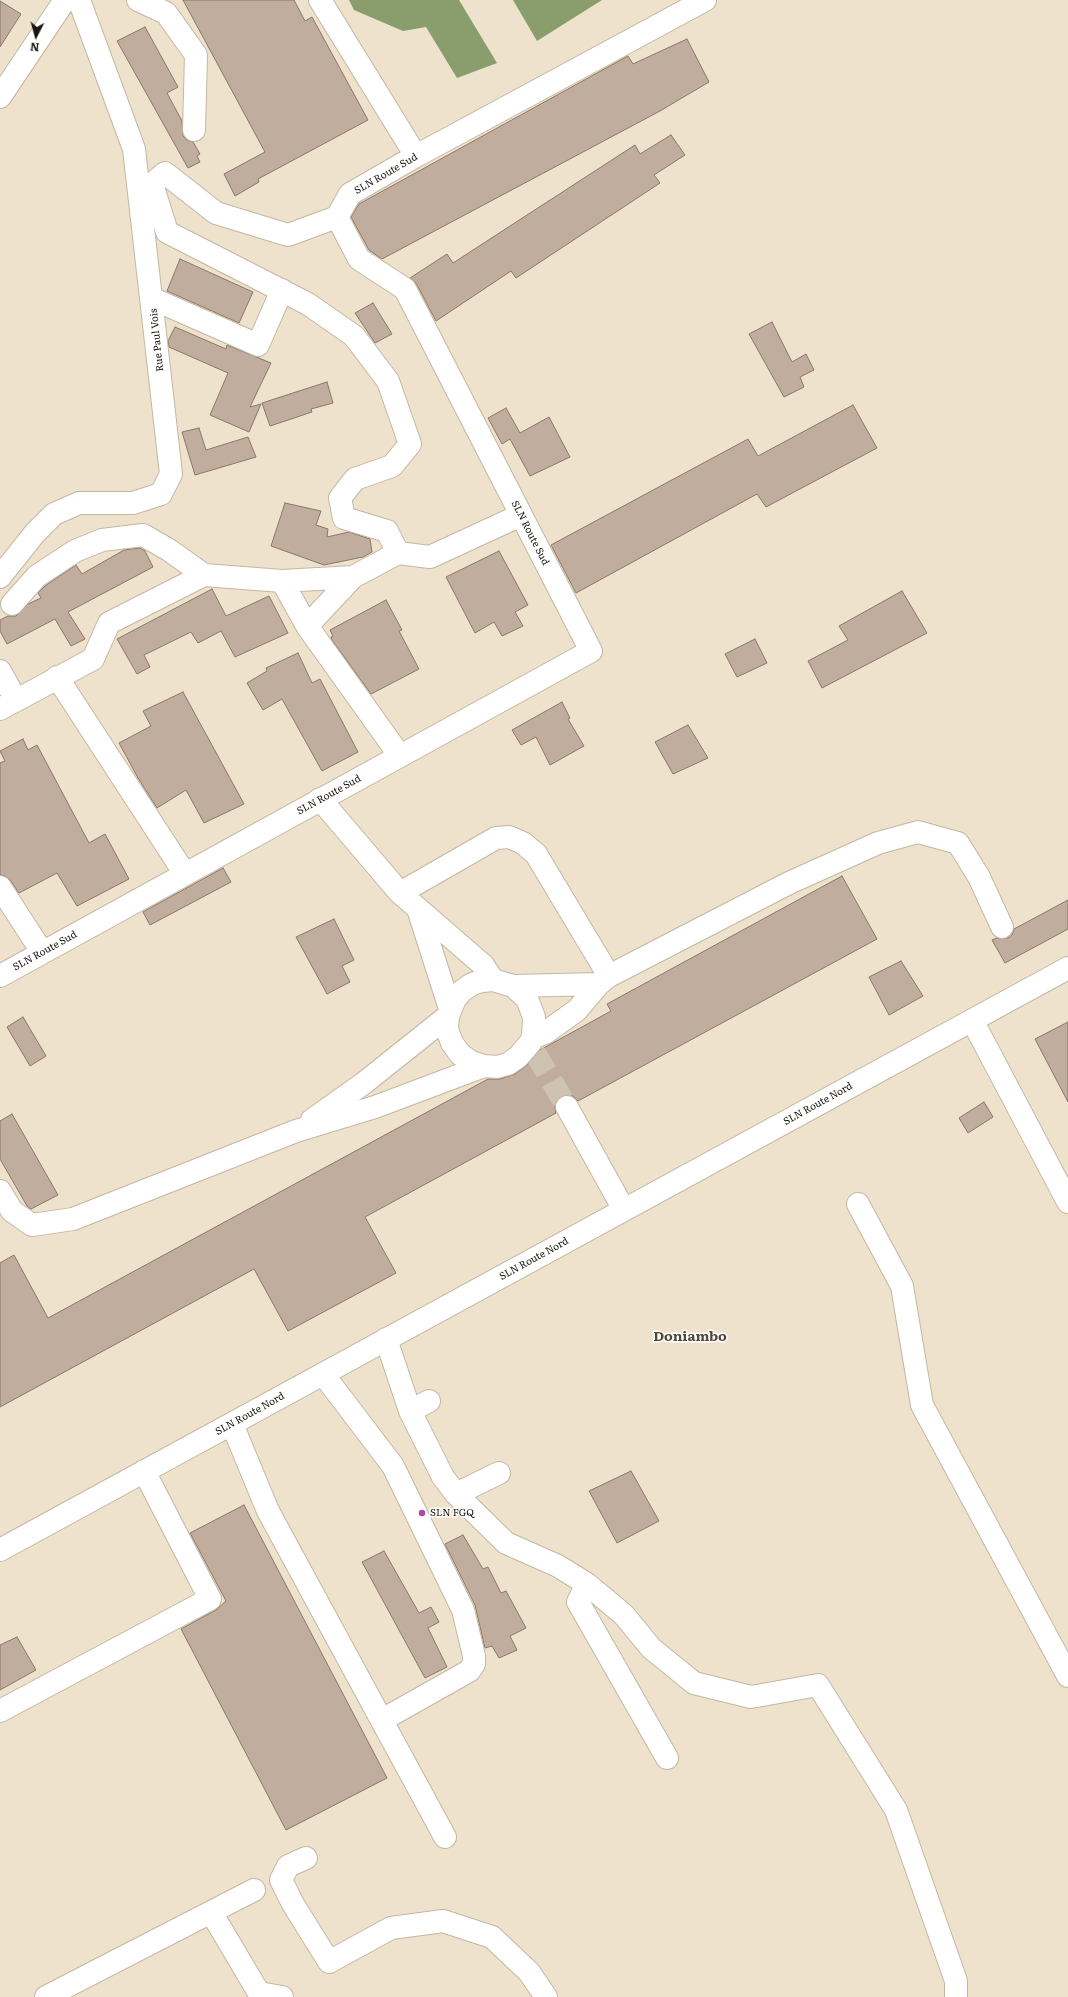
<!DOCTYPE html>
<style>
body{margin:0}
#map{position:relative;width:1068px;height:1997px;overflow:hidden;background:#eee2cd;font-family:Literata,serif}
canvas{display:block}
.north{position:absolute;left:16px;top:16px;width:40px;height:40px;-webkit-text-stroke:3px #fff;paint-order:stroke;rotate:186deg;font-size:11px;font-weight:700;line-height:16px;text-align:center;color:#19150d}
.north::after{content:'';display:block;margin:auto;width:14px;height:18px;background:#19150d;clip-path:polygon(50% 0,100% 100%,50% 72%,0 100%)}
</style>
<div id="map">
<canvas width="1068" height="1997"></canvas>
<div class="north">N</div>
</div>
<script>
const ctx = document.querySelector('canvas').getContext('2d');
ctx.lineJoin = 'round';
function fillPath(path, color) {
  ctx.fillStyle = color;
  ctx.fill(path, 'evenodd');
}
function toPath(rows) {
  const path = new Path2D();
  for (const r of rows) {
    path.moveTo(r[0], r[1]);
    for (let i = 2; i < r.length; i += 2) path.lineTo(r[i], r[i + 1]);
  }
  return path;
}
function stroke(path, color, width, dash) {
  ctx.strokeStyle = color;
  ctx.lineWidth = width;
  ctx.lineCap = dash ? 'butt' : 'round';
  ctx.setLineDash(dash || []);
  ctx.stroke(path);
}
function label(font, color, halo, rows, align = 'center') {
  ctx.font = font + ' Literata,serif';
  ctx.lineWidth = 3;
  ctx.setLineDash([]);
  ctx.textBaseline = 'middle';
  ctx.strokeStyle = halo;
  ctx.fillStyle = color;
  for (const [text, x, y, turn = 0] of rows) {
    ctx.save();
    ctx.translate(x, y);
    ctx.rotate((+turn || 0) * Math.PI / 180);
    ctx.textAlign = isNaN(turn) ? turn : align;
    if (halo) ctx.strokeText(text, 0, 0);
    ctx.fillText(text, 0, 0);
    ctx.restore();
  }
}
fillPath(toPath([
 [349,0,459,0,497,63,457,78,426,27,403,31,354,10],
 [513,0,602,0,537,41]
]), '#899d6d');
const building = toPath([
 [183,0,294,0,305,21,312,17,368,120,258,179,259,182,235,196,224,174,265,152,183,0],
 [0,1,21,14,0,47,0,1],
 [145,27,178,87,167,93,182,121,183,136,187,140,193,142,200,154,197,156,200,162,188,168,117,41,145,27],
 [687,39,709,82,660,111,382,259,369,250,351,217,359,204,628,56,633,64,687,39],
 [671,135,685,155,654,175,660,183,516,278,511,271,436,321,416,283,410,278,447,254,453,263,635,145,640,154,671,135],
 [180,259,253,292,239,323,167,291,180,259],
 [373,303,392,334,375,343,355,313,373,303],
 [772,322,792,362,806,354,814,370,800,377,804,387,784,397,749,334,772,322],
 [175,327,226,349,227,345,271,363,250,407,261,404,249,432,210,415,228,373,169,347,168,341,175,327],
 [327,382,333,403,311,409,312,412,270,426,262,403,327,382],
 [853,405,877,448,766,507,757,494,576,593,551,545,748,439,758,456,853,405],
 [506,408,520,433,549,417,570,457,530,476,510,439,502,444,488,418,506,408],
 [199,428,206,450,248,437,256,457,195,475,182,432,199,428],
 [285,503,321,511,316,525,328,529,327,537,349,532,370,539,372,552,363,557,324,565,271,546,285,503],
 [140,548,145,551,153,567,68,612,85,639,71,646,55,619,7,644,0,631,0,620,8,616,16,616,28,604,41,598,38,593,45,586,76,565,82,574,124,550,140,548],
 [499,551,528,605,515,612,523,626,502,636,494,622,475,633,446,577,499,551],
 [212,589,226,616,269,596,288,633,235,657,221,631,198,643,191,632,144,655,150,667,137,674,117,639,212,589],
 [902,591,927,633,822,688,808,661,848,640,839,626,902,591],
 [386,600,402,630,399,631,419,669,371,694,332,640,331,637,333,636,330,630,386,600],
 [755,639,767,663,737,677,725,654,755,639],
 [298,653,312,683,320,679,358,752,322,771,282,699,263,710,247,683,267,671,266,668,298,653],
 [183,692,244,804,204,823,186,790,157,808,138,778,119,743,151,726,143,711,183,692],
 [562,702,570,718,568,719,584,746,550,765,536,737,521,745,512,730,562,702],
 [688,725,708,758,673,774,655,742,688,725],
 [23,739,28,750,37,745,89,843,105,834,129,879,77,906,57,873,19,893,10,880,5,876,0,875,0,763,5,761,0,751,23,739],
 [223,868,231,882,150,925,143,912,223,868],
 [842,876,877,939,578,1101,573,1096,568,1095,561,1096,556,1101,555,1107,556,1113,365,1217,396,1273,288,1331,254,1269,0,1407,0,1263,14,1255,48,1318,488,1079,500,1079,515,1074,527,1065,540,1050,611,1011,607,1004,842,876],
 [1068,900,1068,929,1005,963,992,940,997,938,1008,938,1012,935,1014,929,1068,900],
 [334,919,354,960,342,966,350,982,327,994,296,937,334,919],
 [901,961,923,996,889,1015,869,977,901,961],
 [23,1017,46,1056,30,1066,7,1027,23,1017],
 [1068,1022,1068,1102,1035,1039,1068,1022],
 [984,1102,993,1117,968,1133,959,1118,984,1102],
 [12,1114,58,1195,31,1209,27,1206,0,1159,0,1121,12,1114],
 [631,1471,659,1521,617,1543,589,1491,631,1471],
 [244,1505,387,1778,286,1830,181,1629,216,1610,226,1601,190,1533,244,1505],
 [463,1535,483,1569,488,1567,501,1593,506,1591,526,1628,510,1636,517,1650,499,1658,492,1646,485,1648,475,1605,445,1544,463,1535],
 [384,1551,419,1613,431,1607,439,1622,428,1628,447,1667,425,1678,362,1562,384,1551],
 [17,1637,36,1670,0,1690,0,1645,17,1637]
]);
fillPath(building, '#c1ad9e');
stroke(building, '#897768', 1);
stroke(toPath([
 [535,1053,567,1107]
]), '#cec3b0', 22, [22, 11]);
const minor = toPath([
 [138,0,166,13,196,55,194,130],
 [320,0,416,156],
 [0,97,65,0],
 [337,217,288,235,216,213,165,173,152,184,167,232,308,304,354,336,388,381,410,444,392,466,355,479,340,498,344,518,387,531,398,553],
 [153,299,258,345,282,290],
 [0,577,35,533,54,514,79,503,133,503,161,494,171,474,134,149,79,0],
 [282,581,353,577,398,553,430,557,521,515],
 [12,604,37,576,75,551,102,540,143,535,169,550,204,575],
 [307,626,353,577],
 [0,671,16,700],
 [57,677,185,874],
 [0,709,93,659,109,623,204,575,282,581,307,626,400,756],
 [320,799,400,893,483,965,493,980],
 [0,887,42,952],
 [400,893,496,838,509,837,523,843,536,854,609,976],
 [419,912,450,1009],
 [0,976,591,651,405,289,359,259,337,217,350,194,416,156,705,0],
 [513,986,527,999,534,1017,533,1037,530,1043,518,1057,508,1064,497,1067,484,1066,471,1062,460,1054,452,1043,447,1029,448,1016,455,999,462,991,472,984,482,981,493,980,513,986,599,984],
 [972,1020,1068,1202],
 [533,1037,545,1033,577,1010,599,984,609,976,789,883,878,843,918,832,958,843,979,877,1002,927],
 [567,1107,624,1210],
 [312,1120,364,1083,448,1016],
 [0,1191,12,1211,32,1225,73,1219,296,1131,375,1107,484,1066],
 [858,1204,902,1286,922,1405,1068,1676],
 [386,1339,410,1411,443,1477,456,1494,506,1543,558,1566,587,1584,624,1615,651,1648,694,1683,751,1697,818,1685,896,1810,956,1981,956,1997],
 [323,1374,393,1466,463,1610,474,1656,474,1664,469,1671,382,1720],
 [410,1411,429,1401],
 [232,1424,268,1511,445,1837],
 [456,1494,499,1473],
 [0,1550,1068,968],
 [587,1584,578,1602,667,1758],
 [0,1711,210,1599,144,1471],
 [306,1858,288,1866,281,1880,293,1904,329,1962,391,1928,443,1921,492,1937,529,1972,546,1997],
 [211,1912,259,1993,282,1997],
 [46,1997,254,1890]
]);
stroke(minor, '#c3b7a2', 24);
stroke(minor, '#fff', 22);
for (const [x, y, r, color] of [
 [422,1513,4,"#b347a6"]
]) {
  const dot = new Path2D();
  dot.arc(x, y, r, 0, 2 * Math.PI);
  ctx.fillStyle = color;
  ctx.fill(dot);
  stroke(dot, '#fff', 1.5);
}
label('10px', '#19150d', '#fff', [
 ["SLN Route Sud",386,174,-30],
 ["Rue Paul Vois",157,340,-96],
 ["SLN Route Sud",530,533,63],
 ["SLN Route Sud",329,795,-29],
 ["SLN Route Sud",45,951,-29],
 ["SLN Route Nord",818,1104,-29],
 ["SLN Route Nord",534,1259,-29],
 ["SLN Route Nord",250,1414,-29]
]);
label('10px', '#19150d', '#fff', [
 ["SLN FGQ",430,1513]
], 'left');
label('bold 14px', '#524836', '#fff', [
 ["Doniambo",690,1337]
]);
</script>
